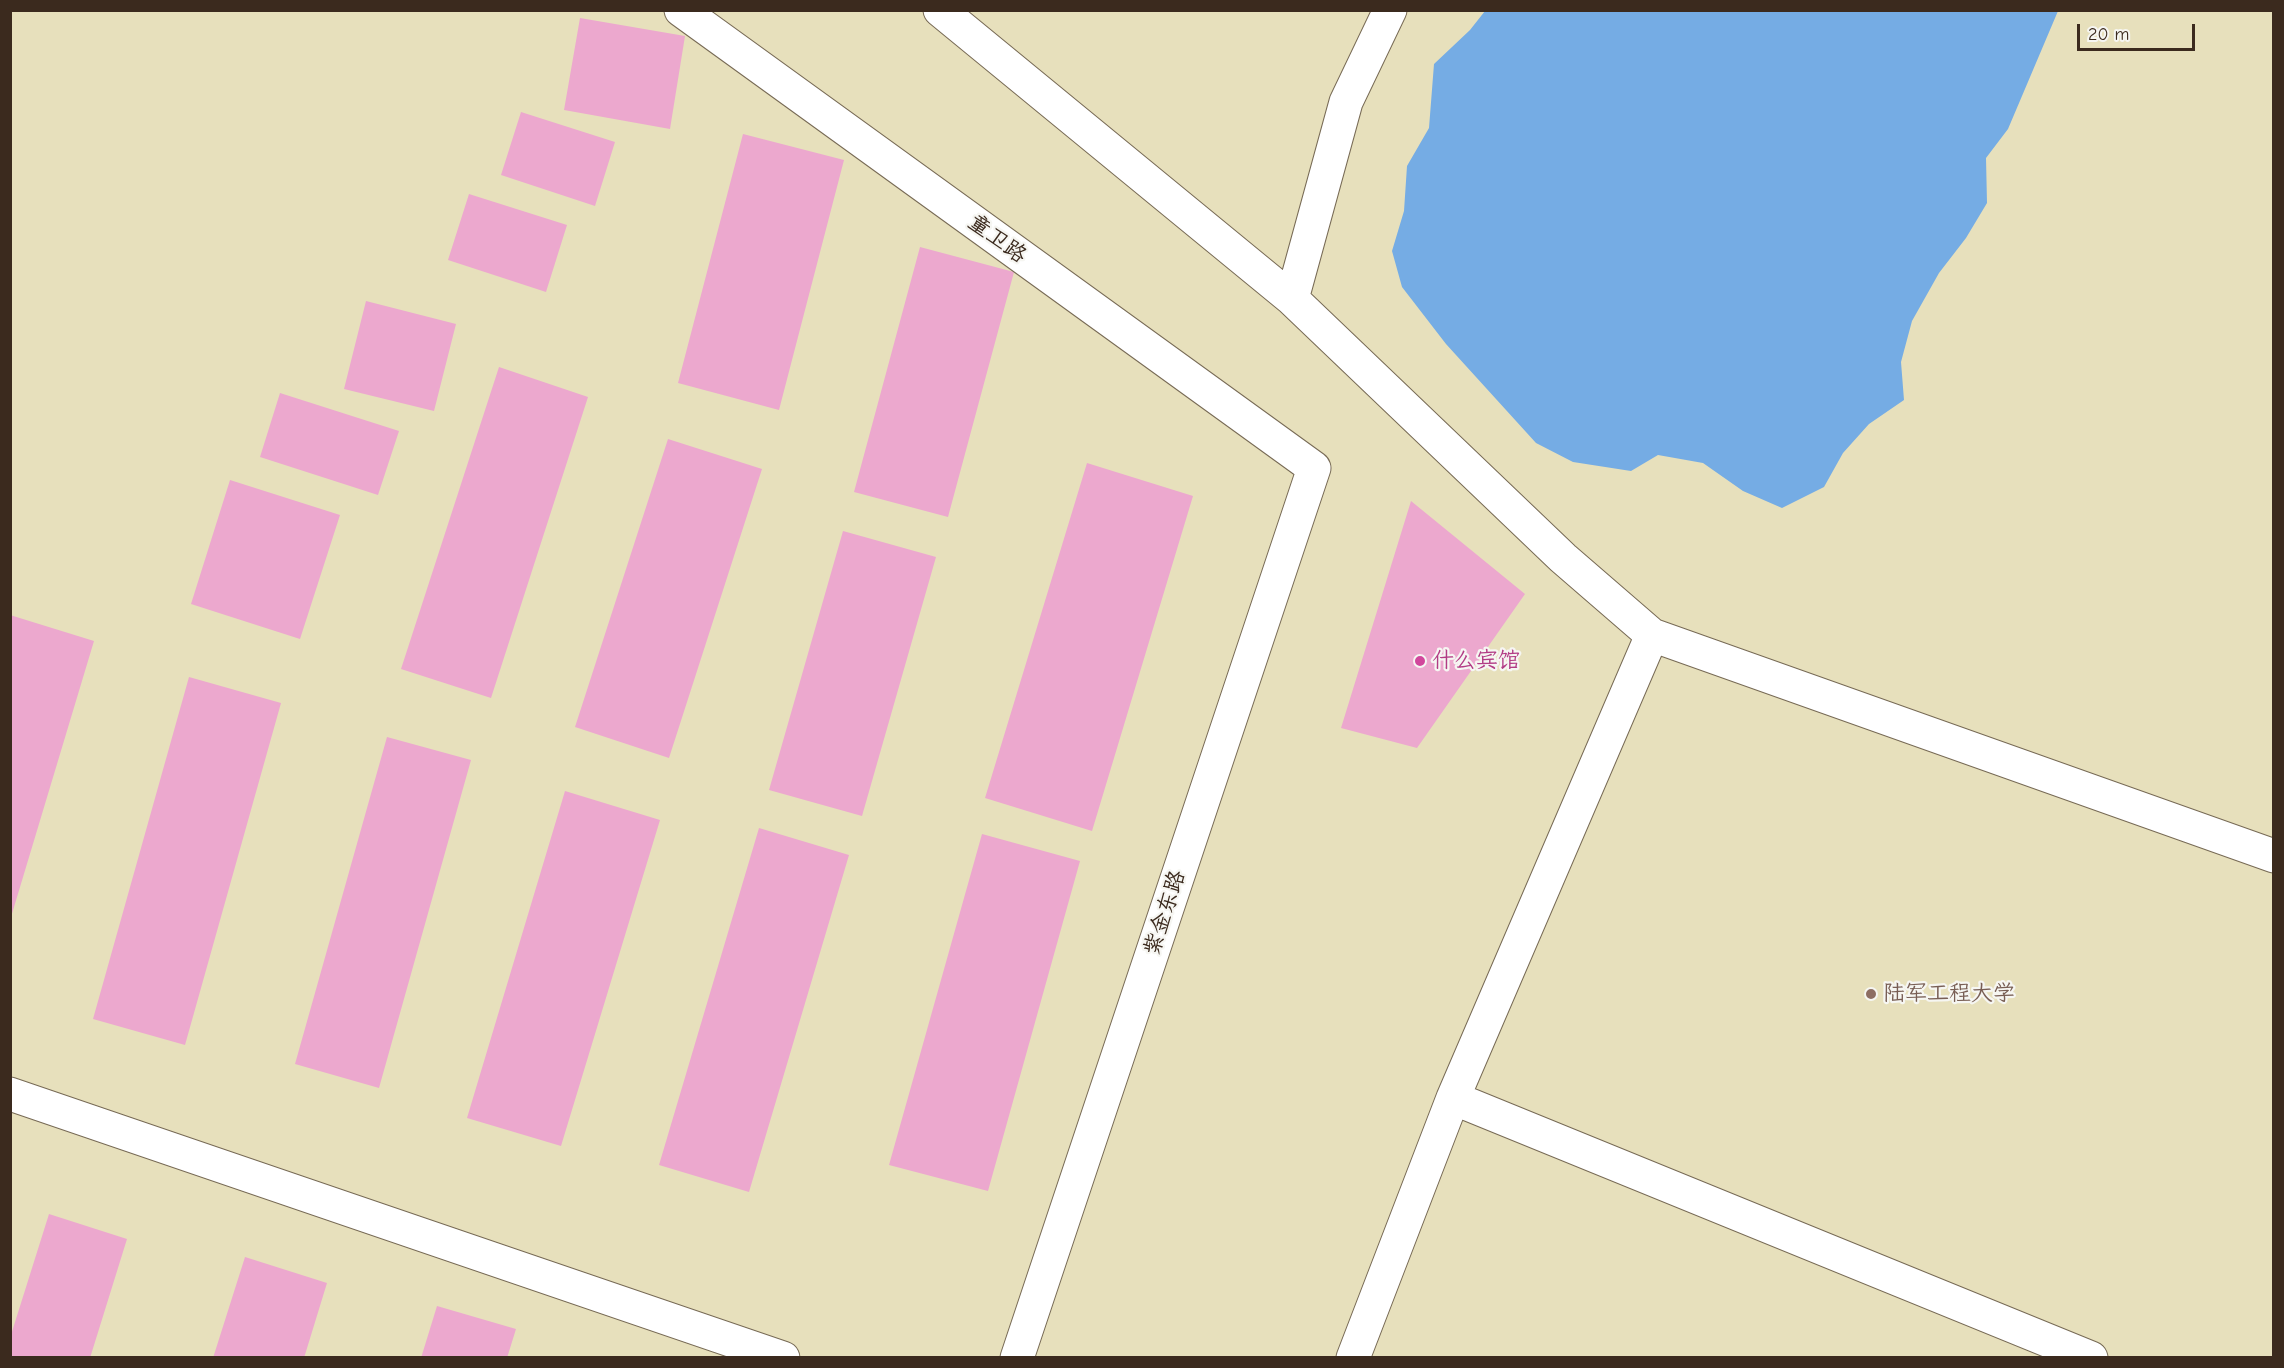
<!DOCTYPE html>
<meta charset="utf-8">
<style>
body{margin:0}
#map{position:relative;width:2284px;height:1368px;overflow:hidden;background:#e7e0bc;font-family:"Comic Neue",sans-serif}
canvas{display:block}
.frame{position:absolute;inset:0;border:12px solid #3b2a1e;pointer-events:none}
.scale{position:absolute;left:2077px;top:24px;width:118px;height:27px;box-sizing:border-box;border:3px solid #3b2a1e;border-top:0;padding-left:8px;font-size:18px;line-height:21px;white-space:nowrap;color:#3b2a1e;-webkit-text-stroke:4px #f6f6f2;paint-order:stroke}
</style>
<div id="map">
<canvas width="2284" height="1368"></canvas>
<div class="frame"></div>
<div class="scale">20 m</div>
</div>
<script>
const ctx = document.querySelector('canvas').getContext('2d');
ctx.lineJoin = 'round';
function fillPath(path, color) {
  ctx.fillStyle = color;
  ctx.fill(path, 'evenodd');
}
function toPath(rows) {
  const path = new Path2D();
  for (const r of rows) {
    path.moveTo(r[0], r[1]);
    for (let i = 2; i < r.length; i += 2) path.lineTo(r[i], r[i + 1]);
  }
  return path;
}
function stroke(path, color, width, dash) {
  ctx.strokeStyle = color;
  ctx.lineWidth = width;
  ctx.lineCap = dash ? 'butt' : 'round';
  ctx.setLineDash(dash || []);
  ctx.stroke(path);
}
function label(font, color, halo, rows, align = 'center') {
  ctx.font = font + ' "Comic Neue","LXGW WenKai TC",sans-serif';
  ctx.lineWidth = 4.5;
  ctx.setLineDash([]);
  ctx.textBaseline = 'middle';
  ctx.strokeStyle = halo;
  ctx.fillStyle = color;
  for (const [text, x, y, turn = 0] of rows) {
    ctx.save();
    ctx.translate(x, y);
    ctx.rotate((+turn || 0) * Math.PI / 180);
    ctx.textAlign = isNaN(turn) ? turn : align;
    if (halo) ctx.strokeText(text, 0, 0);
    ctx.fillText(text, 0, 0);
    ctx.restore();
  }
}
fillPath(toPath([
 [1485,11,2058,11,2008,129,1986,158,1987,203,1966,238,1939,273,1912,321,1901,362,1904,400,1869,424,1843,453,1824,487,1782,508,1743,491,1703,463,1658,455,1631,471,1573,462,1536,443,1446,344,1402,287,1392,251,1404,211,1407,166,1429,128,1434,64,1470,30]
]), '#75ace4');
fillPath(toPath([
 [580,18,685,36,670,129,564,110],
 [521,112,615,142,595,206,501,175],
 [743,134,844,160,779,410,678,383],
 [469,194,567,225,546,292,448,260],
 [920,247,1014,272,948,517,854,492],
 [366,301,456,324,434,411,344,389],
 [499,367,588,397,491,698,401,669],
 [280,393,399,431,378,495,260,457],
 [668,439,762,469,669,758,575,727],
 [1087,463,1193,496,1092,831,985,798],
 [230,480,340,515,300,639,191,604],
 [1411,501,1525,594,1417,748,1341,728],
 [843,531,936,557,862,816,769,790],
 [10,615,94,641,11,917,10,917],
 [189,677,281,703,185,1045,93,1019],
 [387,737,471,760,379,1088,295,1064],
 [565,791,660,820,561,1146,467,1118],
 [759,828,849,855,749,1192,659,1165],
 [982,834,1080,861,988,1191,889,1165],
 [49,1214,127,1239,90,1358,10,1358,10,1338],
 [245,1257,327,1283,304,1358,213,1358],
 [437,1306,516,1329,507,1358,421,1358]
]), '#eca8ce');
const minor = toPath([
 [681,10,1314,468,1017,1358],
 [940,10,1292,299,1563,558,1652,635,2274,856],
 [1292,299,1346,102,1390,10],
 [10,1094,783,1358],
 [1453,1098,2091,1358],
 [1353,1358,1453,1098,1652,635]
]);
stroke(minor, '#776a55', 35);
stroke(minor, '#fff', 33);
for (const [x, y, r, color] of [
 [1420,661,6,"#d1479c"],
 [1871,994,6,"#8d6e63"]
]) {
  const dot = new Path2D();
  dot.arc(x, y, r, 0, 2 * Math.PI);
  ctx.fillStyle = color;
  ctx.fill(dot);
  stroke(dot, '#f6f6f2', 2);
}
label('22px', '#3b2a1e', '#f6f6f2', [
 ["童卫路",997,239,36],
 ["紫金东路",1165,913,-72]
]);
label('22px', '#b23c85', '#f6f6f2', [
 ["什么宾馆",1432,661]
], 'left');
label('22px', '#785e54', '#f6f6f2', [
 ["陆军工程大学",1883,994]
], 'left');
</script>
